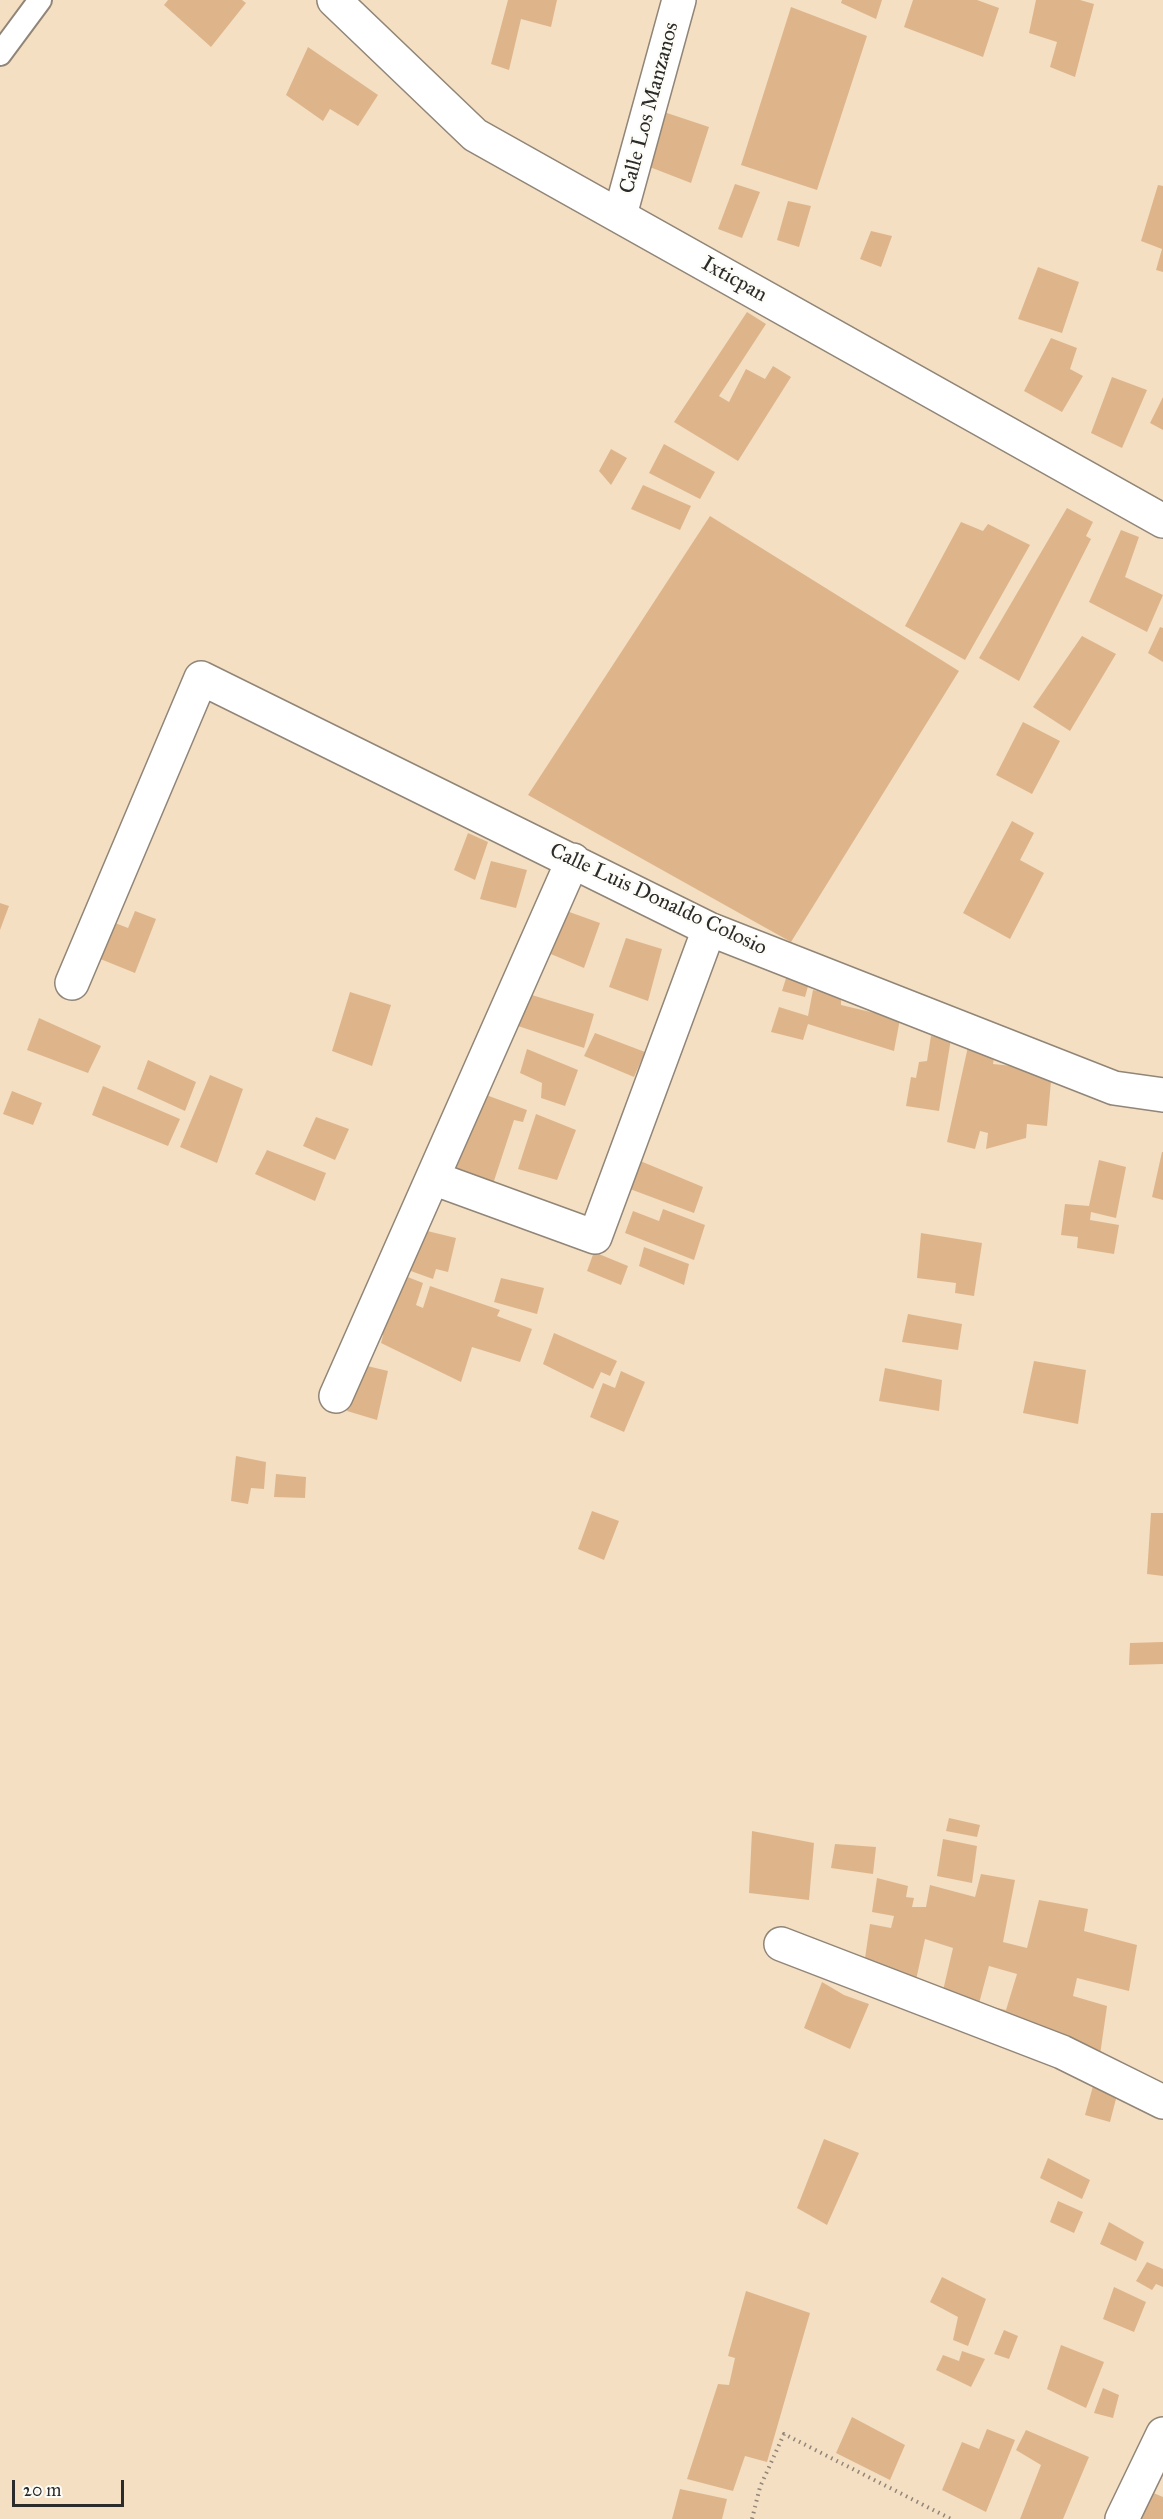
<!DOCTYPE html>
<style>
body{margin:0}
#map{position:relative;width:1163px;height:2519px;overflow:hidden;background:#f4dfc3;font-family:"IM FELL Great Primer",serif}
canvas{display:block}
.scale{position:absolute;left:12px;top:2480px;width:112px;height:27px;box-sizing:border-box;border:3px solid #2b2b2b;border-top:0;padding-left:8px;font-size:18px;line-height:21px;white-space:nowrap;color:#2b2b2b;-webkit-text-stroke:4px #fdfcf7;paint-order:stroke}
</style>
<div id="map">
<canvas width="1163" height="2519"></canvas>
<div class="scale">20 m</div>
</div>
<script>
const ctx = document.querySelector('canvas').getContext('2d');
ctx.lineJoin = 'round';
function fillPath(path, color) {
  ctx.fillStyle = color;
  ctx.fill(path, 'evenodd');
}
function toPath(rows) {
  const path = new Path2D();
  for (const r of rows) {
    path.moveTo(r[0], r[1]);
    for (let i = 2; i < r.length; i += 2) path.lineTo(r[i], r[i + 1]);
  }
  return path;
}
function stroke(path, color, width, dash) {
  ctx.strokeStyle = color;
  ctx.lineWidth = width;
  ctx.lineCap = dash ? 'butt' : 'round';
  ctx.setLineDash(dash || []);
  ctx.stroke(path);
}
function label(font, color, halo, rows, align = 'center') {
  ctx.font = font + ' "IM FELL Great Primer",serif';
  ctx.lineWidth = 4.5;
  ctx.setLineDash([]);
  ctx.textBaseline = 'middle';
  ctx.strokeStyle = halo;
  ctx.fillStyle = color;
  for (const [text, x, y, turn = 0] of rows) {
    ctx.save();
    ctx.translate(x, y);
    ctx.rotate((+turn || 0) * Math.PI / 180);
    ctx.textAlign = isNaN(turn) ? turn : align;
    if (halo) ctx.strokeText(text, 0, 0);
    ctx.fillText(text, 0, 0);
    ctx.restore();
  }
}
fillPath(toPath([
 [168,0,242,0,246,3,211,47,164,5],
 [508,0,557,0,551,27,521,19,509,70,491,64],
 [842,0,882,0,876,19,841,3],
 [913,0,977,0,999,8,983,57,904,27],
 [1036,0,1080,0,1094,4,1075,77,1050,67,1057,42,1029,33],
 [791,7,867,36,817,190,741,165],
 [308,47,378,95,358,126,330,109,323,121,286,95],
 [661,111,709,127,691,183,642,164],
 [735,184,760,192,742,238,718,229],
 [1158,185,1163,186,1163,272,1156,270,1162,249,1141,241],
 [788,201,811,206,799,247,777,240],
 [871,231,892,236,881,267,860,259],
 [1038,267,1079,282,1062,333,1018,319],
 [747,312,766,324,719,396,729,402,746,369,765,379,773,366,791,377,738,461,674,422],
 [1051,338,1077,348,1070,369,1083,376,1062,412,1024,391],
 [1112,377,1147,390,1122,448,1091,433],
 [1163,397,1163,430,1150,423],
 [664,444,715,472,700,499,649,473],
 [611,449,627,458,611,485,599,471],
 [643,485,691,506,680,530,631,509],
 [1067,508,1093,522,1086,536,1091,539,1019,681,979,658],
 [710,516,959,671,791,942,528,795],
 [961,522,983,531,988,524,1030,545,965,660,905,626],
 [1121,530,1139,537,1125,577,1163,595,1147,632,1089,602],
 [1160,627,1163,628,1163,662,1148,653],
 [1082,636,1116,654,1070,731,1033,707],
 [1023,722,1060,741,1032,794,996,775],
 [1012,821,1034,833,1020,860,1044,873,1010,939,963,913],
 [468,833,488,842,475,880,454,870],
 [491,861,527,870,516,908,480,899],
 [0,903,9,906,0,930],
 [561,909,600,923,584,968,546,952],
 [135,911,156,919,135,973,93,956,110,921,128,928],
 [626,938,662,949,648,1001,609,987],
 [788,972,810,979,805,997,782,991],
 [813,990,841,996,841,1005,900,1019,894,1051,808,1024,803,1040,771,1032,779,1007,808,1016],
 [350,992,391,1005,372,1066,332,1051],
 [522,992,594,1014,584,1048,515,1025],
 [39,1018,101,1046,88,1073,27,1050],
 [595,1033,645,1052,634,1077,584,1056],
 [931,1036,951,1039,939,1111,906,1106,911,1077,916,1078,919,1062,927,1061],
 [969,1042,996,1046,993,1064,1052,1070,1047,1126,1027,1124,1026,1138,986,1149,988,1133,980,1131,975,1149,947,1142],
 [527,1049,578,1070,565,1106,541,1098,542,1083,520,1073],
 [148,1060,196,1082,185,1111,137,1089],
 [210,1075,243,1089,217,1163,180,1147],
 [103,1086,180,1119,168,1146,92,1115],
 [12,1091,42,1103,33,1125,3,1114],
 [478,1092,527,1110,523,1122,514,1120,492,1187,439,1171],
 [536,1114,576,1130,557,1180,518,1169],
 [316,1117,349,1129,335,1160,303,1146],
 [267,1150,326,1173,315,1201,255,1174],
 [1162,1152,1163,1152,1163,1200,1152,1197],
 [633,1158,703,1187,694,1213,622,1186],
 [1099,1160,1126,1167,1116,1218,1091,1212,1090,1220,1119,1225,1114,1254,1077,1248,1078,1237,1061,1235,1065,1204,1089,1206],
 [663,1209,705,1225,694,1260,625,1233,633,1211,659,1221],
 [419,1229,456,1238,448,1272,436,1269,433,1279,408,1270],
 [921,1233,982,1243,974,1296,955,1293,956,1283,917,1278],
 [644,1247,689,1264,684,1285,639,1266],
 [594,1252,628,1266,621,1285,587,1271],
 [405,1276,423,1283,416,1305,423,1308,430,1286,500,1310,497,1316,532,1329,520,1362,472,1347,461,1382,381,1343,383,1335,372,1325,384,1295,398,1297],
 [501,1278,544,1288,537,1314,494,1302],
 [908,1314,962,1324,958,1350,902,1342],
 [554,1333,617,1361,610,1376,601,1372,593,1389,543,1364],
 [1034,1361,1086,1370,1078,1424,1023,1413],
 [359,1364,388,1371,377,1420,347,1411],
 [885,1368,942,1380,939,1411,879,1401],
 [621,1371,645,1382,624,1432,590,1417,603,1383,615,1388],
 [236,1456,266,1462,264,1489,251,1488,248,1504,231,1501],
 [276,1474,306,1477,305,1498,274,1497],
 [592,1511,619,1521,604,1560,578,1549],
 [1151,1513,1163,1513,1163,1576,1147,1574],
 [1163,1642,1163,1664,1129,1665,1130,1643],
 [949,1818,980,1825,977,1837,946,1831],
 [752,1831,814,1843,809,1900,749,1893],
 [943,1839,977,1846,972,1883,937,1876],
 [835,1844,876,1847,873,1874,831,1868],
 [981,1874,1015,1880,1003,1942,1027,1948,1039,1900,1088,1909,1084,1931,1137,1945,1129,1991,1077,1978,1073,1996,1107,2006,1100,2055,995,2016,997,2008,1006,2010,1017,1974,989,1966,977,2011,941,1999,953,1948,925,1939,916,1980,864,1965,870,1924,891,1928,894,1916,872,1912,877,1878,908,1886,906,1897,914,1898,912,1907,926,1907,930,1885,975,1897],
 [822,1982,844,1995,869,2004,850,2049,804,2028],
 [1093,2086,1117,2095,1110,2122,1085,2115],
 [824,2139,859,2153,827,2225,797,2208],
 [1048,2158,1090,2180,1082,2199,1040,2178],
 [1058,2201,1083,2212,1074,2233,1050,2222],
 [1109,2222,1144,2242,1136,2261,1100,2244],
 [1147,2262,1163,2269,1163,2287,1156,2284,1152,2290,1136,2281],
 [942,2277,986,2299,968,2346,953,2340,958,2317,930,2302],
 [1114,2287,1146,2302,1134,2332,1103,2319],
 [746,2291,810,2313,767,2462,745,2456,733,2491,687,2479,718,2384,729,2385,735,2358,728,2356],
 [1004,2330,1018,2336,1009,2359,994,2354],
 [1061,2345,1104,2362,1086,2408,1047,2389],
 [962,2351,985,2359,971,2387,936,2370,943,2355,959,2361],
 [1103,2388,1119,2395,1113,2418,1094,2413],
 [852,2417,905,2445,890,2480,836,2453],
 [987,2429,1015,2440,986,2512,942,2490,962,2442,979,2449],
 [1026,2430,1089,2457,1063,2519,1020,2519,1041,2465,1016,2450],
 [680,2489,727,2499,722,2519,672,2519],
 [1144,2489,1163,2497,1163,2519,1129,2519]
]), '#deb58b');
const lane = toPath([
 [0,54,40,0]
]);
const street = toPath([
 [620,215,679,0],
 [72,983,201,678,709,929,1114,1088,1163,1095],
 [433,1178,595,1237,709,929],
 [336,1396,573,860],
 [781,1944,1062,2052,1163,2102]
]);
const secondary = toPath([
 [334,0,475,135,1163,521],
 [1122,2519,1163,2434]
]);
stroke(lane, '#908577', 26);
stroke(street, '#908577', 36);
stroke(secondary, '#908577', 36);
stroke(toPath([
 [752,2519,760,2487,784,2434,951,2519]
]), '#908577', 4, [1.5, 4.5]);
stroke(lane, '#fff', 22);
stroke(street, '#fff', 33);
stroke(secondary, '#fff', 33);
label('21px', '#2b2b2b', '#fdfcf7', [
 ["Calle Los Manzanos",650,108,-75],
 ["Ixticpan",734,280,29],
 ["Calle Luis Donaldo Colosio",658,900,25]
]);
</script>
